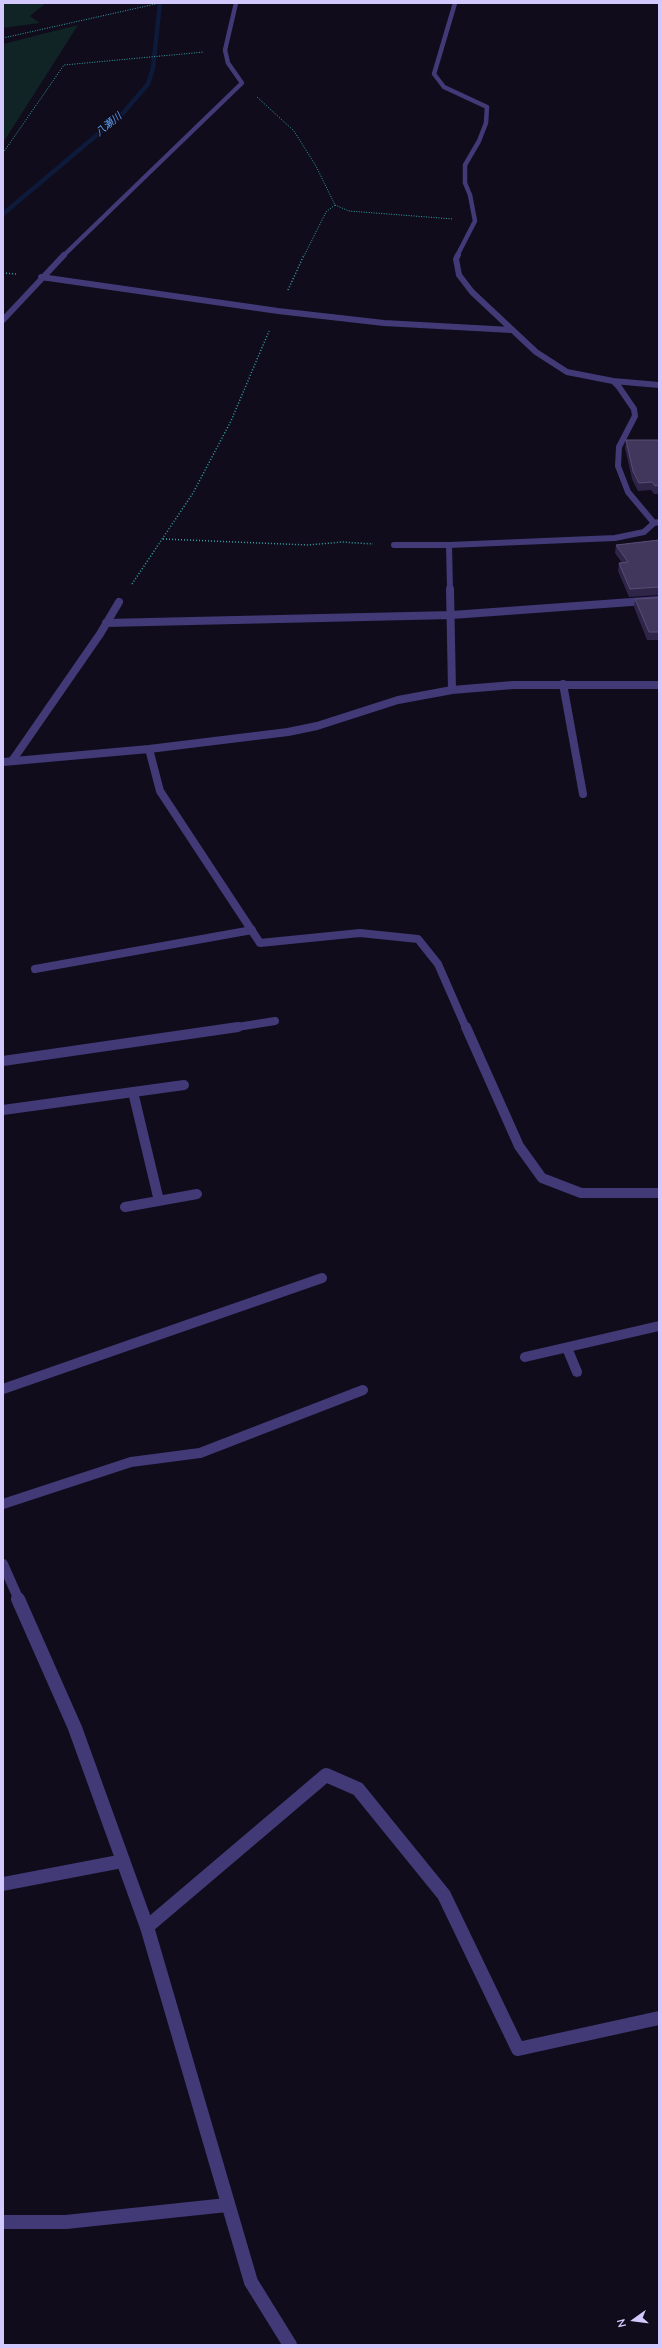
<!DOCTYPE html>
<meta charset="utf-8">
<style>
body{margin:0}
#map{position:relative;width:662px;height:2348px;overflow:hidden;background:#100c1b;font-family:"Nunito Sans",sans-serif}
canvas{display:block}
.frame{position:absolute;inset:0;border:4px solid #d3c9fc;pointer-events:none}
.north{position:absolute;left:614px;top:2300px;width:40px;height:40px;-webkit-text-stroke:3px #100c1b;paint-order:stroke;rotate:256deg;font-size:11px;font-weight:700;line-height:16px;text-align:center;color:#d3c9fc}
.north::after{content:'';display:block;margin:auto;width:14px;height:18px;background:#d3c9fc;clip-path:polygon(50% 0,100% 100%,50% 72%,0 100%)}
</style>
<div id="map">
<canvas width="662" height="2348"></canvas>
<div class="frame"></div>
<div class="north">N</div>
</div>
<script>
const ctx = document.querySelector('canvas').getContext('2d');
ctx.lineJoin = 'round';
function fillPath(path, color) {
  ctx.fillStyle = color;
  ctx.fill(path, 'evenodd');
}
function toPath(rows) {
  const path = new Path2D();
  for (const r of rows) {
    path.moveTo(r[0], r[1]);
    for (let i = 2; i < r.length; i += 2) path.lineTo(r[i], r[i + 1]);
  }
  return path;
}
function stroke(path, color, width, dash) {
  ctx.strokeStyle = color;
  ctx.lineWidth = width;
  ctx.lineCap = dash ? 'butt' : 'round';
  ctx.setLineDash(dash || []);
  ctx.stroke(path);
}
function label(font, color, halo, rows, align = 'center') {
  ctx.font = font + ' "Nunito Sans","Noto Sans JP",sans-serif';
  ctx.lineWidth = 3;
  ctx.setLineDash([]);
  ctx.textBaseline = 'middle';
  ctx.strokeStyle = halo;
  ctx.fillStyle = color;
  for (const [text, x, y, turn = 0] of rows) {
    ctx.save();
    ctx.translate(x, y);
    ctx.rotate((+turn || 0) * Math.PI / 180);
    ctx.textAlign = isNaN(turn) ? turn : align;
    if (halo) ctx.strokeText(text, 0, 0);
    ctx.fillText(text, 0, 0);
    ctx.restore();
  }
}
fillPath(toPath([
 [3,3,46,3,30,16,40,23,3,28],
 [78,25,3,143,3,44]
]), '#102325');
stroke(toPath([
 [3,214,123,113,148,84,153,68,160,3]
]), '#0d1a39', 4.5);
stroke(toPath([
 [3,38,160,3],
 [257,97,294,131,316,166,335,205,326,212,304,256],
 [3,153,64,65,204,52],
 [335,205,349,211,453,219]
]), '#33a3a6', 1, [1, 1.5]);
stroke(toPath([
 [3,273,16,274],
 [288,290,304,255],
 [163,539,308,545,342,542,373,544],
 [132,584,193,493,231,421,269,331]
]), '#33a3a6', 1.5, [1, 2]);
stroke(toPath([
 [12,761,100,634,119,602],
 [35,969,252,930],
 [231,1028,275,1021]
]), '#413a77', 8);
stroke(toPath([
 [3,1061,238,1027],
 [133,1092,159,1201],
 [3,1110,184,1085],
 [125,1207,197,1194],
 [567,1348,577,1372],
 [525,1357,659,1326],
 [3,1389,322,1278],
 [3,1504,131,1462,200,1453,363,1390]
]), '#413a77', 10);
stroke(toPath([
 [3,1884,123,1861],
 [147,1927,326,1775,358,1789,444,1895,518,2049,659,2018]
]), '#413a77', 14);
stroke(toPath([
 [455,3,434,74,444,87,487,107,486,123,479,141,465,165,465,183,470,195,475,221,457,256],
 [63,256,242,83,228,63,225,50,236,3]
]), '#413a77', 4.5);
stroke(toPath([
 [458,255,456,259,459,275,472,292,536,352,567,372,613,381,619,387,634,409,635,416,619,447,618,466,628,492,654,523],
 [41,277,278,311,384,323,511,330],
 [3,320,64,255],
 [613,381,659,385],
 [394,545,449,545],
 [450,590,449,545,615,538,644,532,654,523,659,522]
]), '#413a77', 6);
stroke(toPath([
 [450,589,452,690],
 [106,623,452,615,659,600],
 [563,684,583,794],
 [149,749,160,791,260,943,360,933,418,939,438,964,466,1028],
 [3,762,149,749,288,732,317,726,398,700,452,690,513,685,659,685]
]), '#413a77', 8);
stroke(toPath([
 [466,1027,519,1146,542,1178,581,1193,659,1193],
 [3,1564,19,1600]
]), '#413a77', 10);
stroke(toPath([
 [18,1599,75,1728,147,1927,251,2282,290,2345],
 [3,2222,66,2222,227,2205]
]), '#413a77', 14);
fillPath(toPath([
 [626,440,659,440,659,494,654,494,651,490,638,491,632,479,625,448],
 [659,540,659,595,629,597,618,571,619,563,622,563,615,553,616,545],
 [659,598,659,640,647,640,634,607,635,599]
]), '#2f2549');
const building = toPath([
 [626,440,659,440,659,485,655,486,652,482,639,483,633,471,626,440],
 [659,540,659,587,630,589,619,563,628,562,616,545,659,540],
 [659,598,659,632,649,632,635,599,659,598]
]);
fillPath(building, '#41375c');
stroke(building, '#584e75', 1);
label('italic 10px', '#5ea2f5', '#100c1b', [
 ["八瀬川",109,125,-40]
]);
</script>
